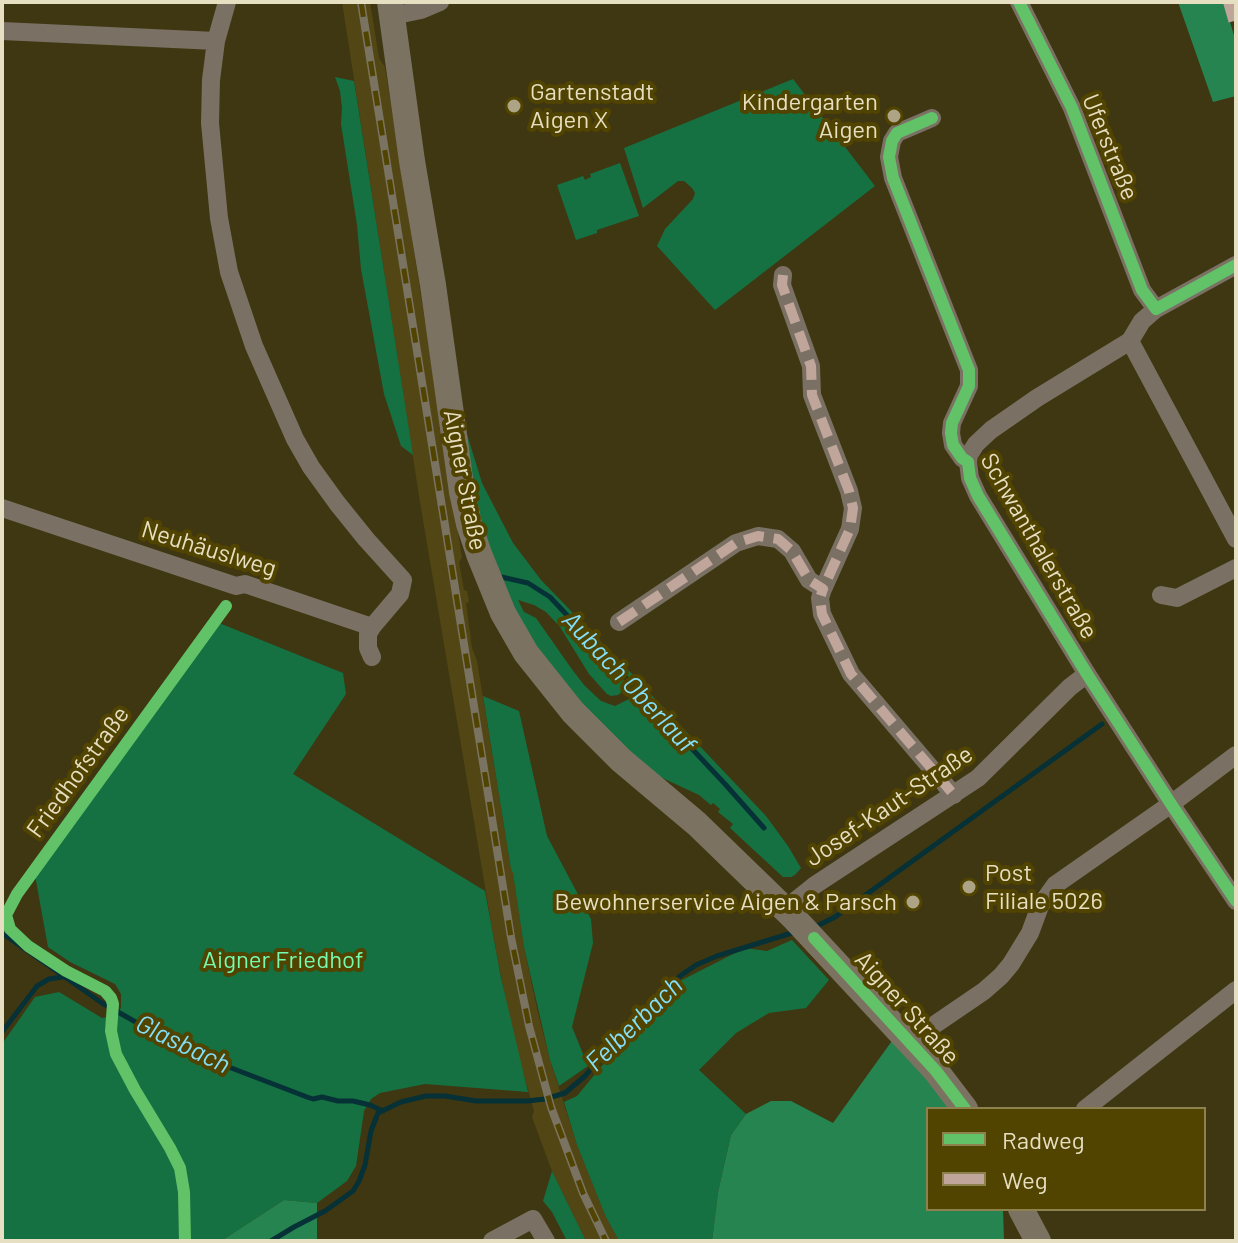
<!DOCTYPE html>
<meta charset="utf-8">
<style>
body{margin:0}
#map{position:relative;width:1238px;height:1243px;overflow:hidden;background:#3f3712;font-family:Barlow,sans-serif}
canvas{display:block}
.frame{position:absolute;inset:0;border:4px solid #e6dfc1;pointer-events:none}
.legend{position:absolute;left:926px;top:1107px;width:280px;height:104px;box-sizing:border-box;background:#514300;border:2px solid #8d814d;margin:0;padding:10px 14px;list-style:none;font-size:24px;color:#e6dfc1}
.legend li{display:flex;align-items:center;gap:16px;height:40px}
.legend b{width:40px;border:2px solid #8d814d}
</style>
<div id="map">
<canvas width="1238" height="1243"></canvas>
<div class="frame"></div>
<ul class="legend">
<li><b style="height:10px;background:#61c268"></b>Radweg</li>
<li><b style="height:10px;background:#c0a59a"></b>Weg</li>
</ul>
</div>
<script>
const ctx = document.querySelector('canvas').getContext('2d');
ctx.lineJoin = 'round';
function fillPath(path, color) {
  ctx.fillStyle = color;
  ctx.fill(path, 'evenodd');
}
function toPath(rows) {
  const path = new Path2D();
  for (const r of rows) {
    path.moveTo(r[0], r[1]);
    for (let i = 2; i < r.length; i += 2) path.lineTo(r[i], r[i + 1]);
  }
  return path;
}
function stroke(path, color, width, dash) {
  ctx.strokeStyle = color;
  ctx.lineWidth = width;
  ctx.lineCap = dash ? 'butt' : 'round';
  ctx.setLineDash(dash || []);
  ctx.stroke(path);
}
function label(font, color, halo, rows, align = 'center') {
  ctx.font = font + ' Barlow,sans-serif';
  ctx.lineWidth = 8;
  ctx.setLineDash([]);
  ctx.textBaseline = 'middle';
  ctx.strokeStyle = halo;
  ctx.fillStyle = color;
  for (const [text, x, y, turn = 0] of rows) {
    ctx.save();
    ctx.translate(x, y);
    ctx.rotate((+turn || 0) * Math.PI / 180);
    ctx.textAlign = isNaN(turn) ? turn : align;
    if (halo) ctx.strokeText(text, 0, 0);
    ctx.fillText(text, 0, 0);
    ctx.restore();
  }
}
fillPath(toPath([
 [342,2,370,2,379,58,385,67,462,558,459,562,464,590,467,591,469,602,466,603,472,648,477,661,511,869,513,872,524,947,537,1009,550,1060,577,1145,605,1215,619,1241,586,1241,583,1235,552,1171,532,1117,534,1111,511,1028,493,934,420,502]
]), '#524714');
fillPath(toPath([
 [335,77,354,81,413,455,401,446,384,394,361,269,357,225,341,124,342,108,340,91],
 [793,79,875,186,715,310,657,246,665,229,693,199,695,193,692,188,684,181,678,181,643,208,624,148],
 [620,163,639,216,597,230,597,233,576,240,557,185,583,176,585,180,591,177,590,174],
 [466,431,482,483,513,543,541,580,632,674,635,678,634,681,618,695,611,696,607,694,589,674,560,627,546,612,534,605,518,600,524,612,536,618,571,668,584,685,601,701,615,706,629,699,642,685,766,816,788,846,801,868,795,875,791,877,783,877,730,828,733,824,718,812,720,809,713,803,711,805,699,795,656,775,602,729,541,659,500,583,473,501],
 [219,623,343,673,346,694,293,774,485,891,501,978,528,1092,425,1084,380,1093,371,1099,364,1111,356,1166,347,1181,317,1203,284,1200,221,1241,188,1241,188,1195,186,1179,179,1157,126,1070,115,1041,115,1022,121,1007,121,994,115,984,70,962,48,947,35,875],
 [483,696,519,711,547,836,591,919,593,943,572,1027,588,1066,559,1086,550,1060,524,947,513,873,511,869],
 [792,940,829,980,806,1008,769,1013,736,1033,699,1070,746,1114,731,1135,718,1192,712,1241,619,1241,605,1215,577,1145,564,1102,577,1096,643,1016,680,981,745,948,767,951],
 [59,992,102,1018,107,1017,107,1038,112,1054,126,1083,172,1159,177,1174,182,1225,180,1241,2,1241,2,1044,35,997],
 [552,1171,566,1200,586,1241,567,1241,552,1212,543,1201]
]), '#157142');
fillPath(toPath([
 [1178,2,1224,2,1236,42,1236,96,1213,102],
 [894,1038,952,1109,928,1109,928,1209,1003,1209,1004,1241,712,1241,718,1192,731,1135,746,1114,771,1101,791,1101,833,1123],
 [284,1200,317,1203,317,1241,221,1241]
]), '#268451');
stroke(toPath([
 [497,576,528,583,550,597,725,784,764,828],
 [813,928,835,917,1102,724],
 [2,933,102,1003,187,1051,307,1097,313,1099,322,1097,338,1101,353,1101,370,1105,383,1111],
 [2,1032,37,986,49,979,62,977],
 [271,1241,294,1227,325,1211,353,1191,359,1181,365,1165,371,1131,378,1113,401,1102,426,1096,445,1096,476,1101,527,1101,545,1099,565,1093,585,1076,632,1021,680,976,696,965,717,956,795,932]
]), '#063136', 5);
stroke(toPath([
 [227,2,216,41,211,80,210,123,219,218,229,272,254,346,295,439,311,467,337,503,366,539,403,580,400,594,372,627,368,634,368,648,372,657],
 [1019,2,1072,108,1142,290,1156,309],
 [392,16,421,10,440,2],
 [2,31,216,41],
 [932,118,897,133,892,141,889,157,893,178,969,370,969,386,952,423,951,433,953,445,962,458,968,462,970,478,978,496,1087,674,1171,804,1236,901],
 [783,275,782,285,811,366,812,395,849,491,853,508,850,529,823,589],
 [1130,341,1236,539],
 [968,462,969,455,976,444,991,430,1037,398,1130,341,1142,321,1156,309,1236,265],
 [2,508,236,586,245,584,372,627],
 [1161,595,1177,598,1236,568],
 [619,622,736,543,758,536,778,539,792,551,809,580,823,589,820,598,822,614,851,674,954,795],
 [785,909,815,885,978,778,1070,687,1087,674],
 [907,1041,918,1036,984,991,1001,976,1011,964,1030,933,1040,906,1055,885,1171,804,1236,755],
 [1085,1109,1236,990],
 [492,1241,533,1219,546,1241]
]), '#7a7164', 18);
stroke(toPath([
 [390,2,412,161,433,285,462,492,469,524,479,554,503,613,526,653,573,712,621,760,697,824,794,918,936,1071,965,1109],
 [1021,1209,1038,1241]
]), '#7b7261', 26);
const rail = toPath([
 [361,2,511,937,529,1026,551,1107,583,1193,606,1241]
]);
stroke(rail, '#7a7361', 8);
stroke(rail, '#514300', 5, [15]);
stroke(toPath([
 [1228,2,1236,30],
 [783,275,782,285,811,366,812,395,849,491,853,508,850,529,823,589],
 [619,622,736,543,758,536,778,539,792,551,809,580,823,589,820,598,822,614,851,674,954,795]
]), '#c0a59a', 10, [20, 10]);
stroke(toPath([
 [1019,2,1072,108,1142,290,1156,309,1236,265],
 [932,118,897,133,892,141,889,157,893,178,969,370,969,386,952,423,951,433,953,445,962,458,968,462,970,478,978,496,1087,674,1171,804,1236,901],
 [814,938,936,1071,965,1109],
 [185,1241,184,1192,180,1168,170,1148,135,1090,116,1054,111,1031,113,1004,111,998,105,991,66,971,28,946,10,929,6,915,17,894,226,606]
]), '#61c268', 12);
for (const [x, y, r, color] of [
 [514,106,8,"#aca484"],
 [894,116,8,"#aca484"],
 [969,887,8,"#aca484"],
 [913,902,8,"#aca484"]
]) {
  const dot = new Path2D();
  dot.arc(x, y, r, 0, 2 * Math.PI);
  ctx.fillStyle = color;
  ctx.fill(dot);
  stroke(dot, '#514300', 3);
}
label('24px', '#e6dfc1', '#514300', [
 ["Gartenstadt",530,92],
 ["Aigen X",530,120],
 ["Kindergarten",878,102,"right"],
 ["Aigen",878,130,"right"],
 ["Post",985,873],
 ["Filiale 5026",985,901],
 ["Bewohnerservice Aigen & Parsch",897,902,"right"]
], 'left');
label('24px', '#e6dfc1', '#514300', [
 ["Uferstraße",1110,147,68],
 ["Aigner Straße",465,480,79],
 ["Schwanthalerstraße",1039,546,60],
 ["Neuhäuslweg",209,549,17],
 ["Friedhofstraße",78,772,-54],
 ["Josef-Kaut-Straße",889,806,-34],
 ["Aigner Straße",907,1008,48]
]);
label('24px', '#75fab0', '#514300', [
 ["Aigner Friedhof",283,960]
]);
label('italic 26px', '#83dff8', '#514300', [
 ["Aubach Oberlauf",629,682,47],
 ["Felberbach",634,1024,-44],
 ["Glasbach",183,1044,26]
]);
</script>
